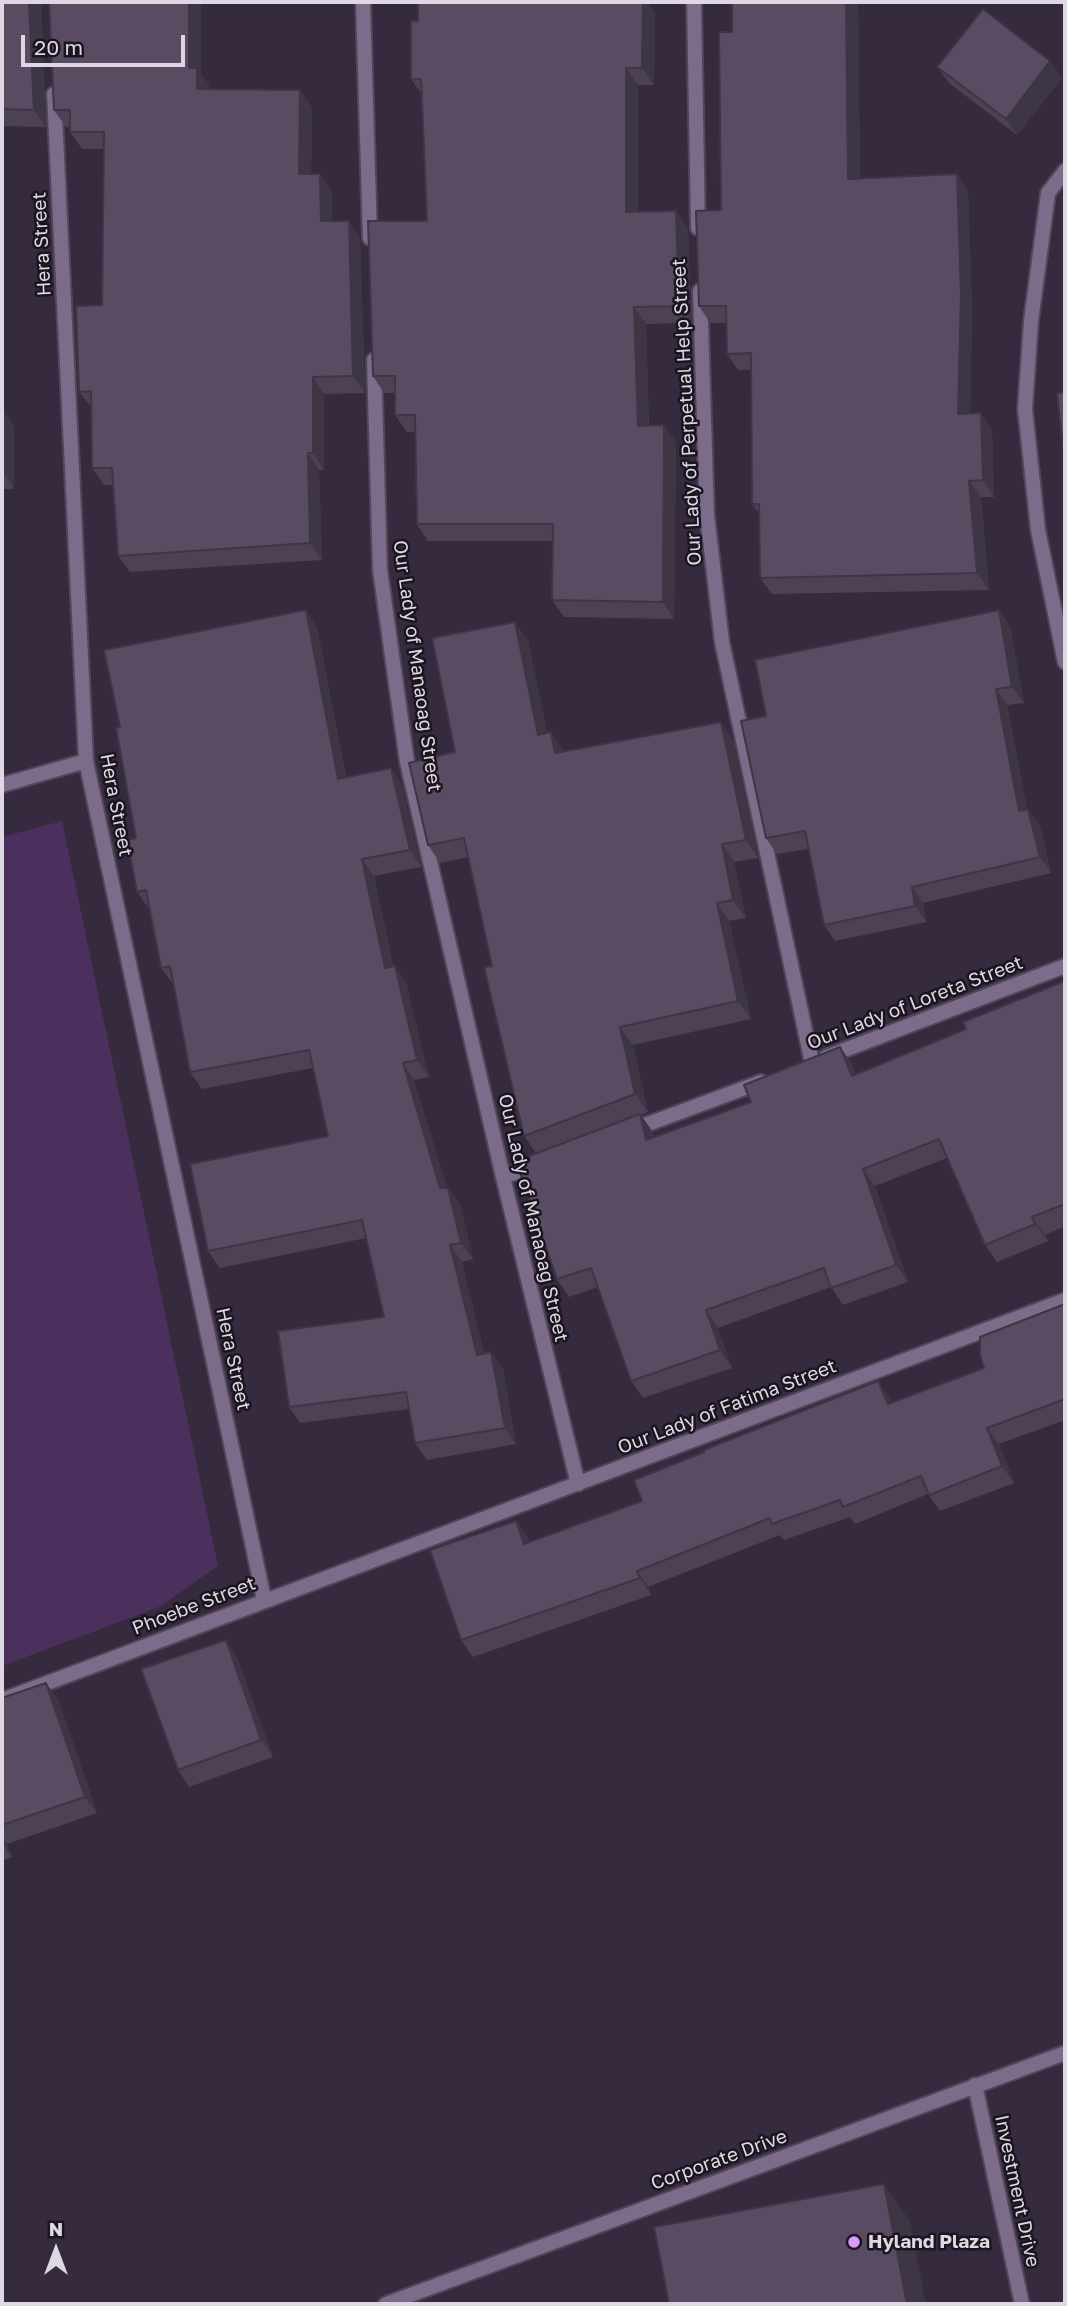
<!DOCTYPE html>
<style>
body{margin:0}
#map{position:relative;width:1067px;height:2306px;overflow:hidden;background:#362a3f;font-family:"Golos Text",sans-serif}
canvas{display:block}
.frame{position:absolute;inset:0;border:4px solid #ded7e4;pointer-events:none}
.north{position:absolute;left:21px;top:2215px;width:70px;height:70px;-webkit-text-stroke:5px #1b151f;paint-order:stroke;rotate:0deg;font-size:19px;font-weight:700;line-height:28px;text-align:center;color:#ded7e4}
.north::after{content:'';display:block;margin:auto;width:24px;height:32px;background:#ded7e4;clip-path:polygon(50% 0,100% 100%,50% 72%,0 100%)}
.scale{position:absolute;left:21px;top:35px;width:164px;height:32px;box-sizing:border-box;border:4px solid #ded7e4;border-top:0;padding-left:9px;font-size:21px;line-height:24px;white-space:nowrap;color:#ded7e4;-webkit-text-stroke:5px #1b151f;paint-order:stroke}
</style>
<div id="map">
<canvas width="1067" height="2306"></canvas>
<div class="frame"></div>
<div class="north">N</div>
<div class="scale">20 m</div>
</div>
<script>
const ctx = document.querySelector('canvas').getContext('2d');
ctx.lineJoin = 'round';
function fillPath(path, color) {
  ctx.fillStyle = color;
  ctx.fill(path, 'evenodd');
}
function toPath(rows) {
  const path = new Path2D();
  for (const r of rows) {
    path.moveTo(r[0], r[1]);
    for (let i = 2; i < r.length; i += 2) path.lineTo(r[i], r[i + 1]);
  }
  return path;
}
function stroke(path, color, width, dash) {
  ctx.strokeStyle = color;
  ctx.lineWidth = width;
  ctx.lineCap = dash ? 'butt' : 'round';
  ctx.setLineDash(dash || []);
  ctx.stroke(path);
}
function label(font, color, halo, rows, align = 'center') {
  ctx.font = font + ' "Golos Text",sans-serif';
  ctx.lineWidth = 5;
  ctx.setLineDash([]);
  ctx.textBaseline = 'middle';
  ctx.strokeStyle = halo;
  ctx.fillStyle = color;
  for (const [text, x, y, turn = 0] of rows) {
    ctx.save();
    ctx.translate(x, y);
    ctx.rotate((+turn || 0) * Math.PI / 180);
    ctx.textAlign = isNaN(turn) ? turn : align;
    if (halo) ctx.strokeText(text, 0, 0);
    ctx.fillText(text, 0, 0);
    ctx.restore();
  }
}
fillPath(toPath([
 [62,821,218,1566,159,1607,2,1666,2,837]
]), '#4b305d');
const minor = toPath([
 [363,2,370,238],
 [694,2,698,228],
 [54,94,86,761,264,1599],
 [1065,171,1048,193,1031,321,1025,409,1038,530,1065,662],
 [700,291,707,515,722,642,812,1063],
 [374,360,380,570,407,762,503,1177,578,1484],
 [2,785,86,761],
 [826,1057,1065,966],
 [629,1131,761,1082],
 [503,1177,538,1165],
 [2,1700,1065,1300],
 [975,2085,1022,2304]
]);
const tertiary = toPath([
 [386,2304,1065,2053]
]);
stroke(minor, '#514659', 18);
stroke(tertiary, '#514659', 18);
stroke(minor, '#7c6b89', 14);
stroke(tertiary, '#7c6b89', 14);
fillPath(toPath([
 [2,2,41,2,46,127,2,126],
 [201,2,201,74,209,85,209,89,312,107,311,174,332,191,332,221,360,238,365,393,324,394,324,470,319,470,322,560,130,572,118,556,113,485,104,485,92,468,92,408,79,392,102,305,104,149,82,149,70,132,70,127,66,127,54,110],
 [732,2,858,2,860,179,957,174,968,191,972,310,970,413,992,429,994,497,981,497,989,590,772,594,760,578,759,513,752,504,751,370,738,370,727,354,726,323,710,323,699,306,721,210,732,32],
 [655,13,654,85,638,85,638,211,676,211,688,228,691,323,646,324,649,425,664,425,676,442,674,619,564,617,552,600,553,541,428,541,417,524,416,432,407,432,395,415,395,393,384,393,373,376,427,221,421,93,411,79,418,21],
 [1050,61,1062,78,1017,135,949,83,937,67],
 [2,409,14,426,14,489,2,489],
 [1010,626,1024,703,1007,705,1027,809,1040,825,1051,873,923,903,927,922,835,941,824,925,808,849,777,854,766,838,766,716],
 [317,627,346,777,391,768,402,785,421,867,374,876,393,966,406,982,429,1077,414,1080,447,1188,460,1204,473,1259,462,1262,484,1353,491,1352,503,1369,516,1444,427,1460,415,1443,409,1409,300,1423,289,1407,384,1317,366,1238,220,1268,208,1251,328,1136,313,1068,202,1089,190,1072,173,984,161,968,149,909,137,892,136,838,120,727],
 [528,640,547,733,564,751,721,722,733,740,758,858,734,862,746,918,729,921,751,1019,633,1045,648,1112,641,1115,652,1131,654,1137,751,1102,840,1047,852,1064,856,1075,966,1029,1065,981,1065,1226,1045,1235,1048,1241,997,1262,985,1245,947,1158,875,1186,908,1282,843,1305,831,1287,718,1328,732,1368,643,1398,631,1381,598,1287,569,1297,557,1279,530,1160,536,1153,524,1136,492,966,469,857,440,863,428,845,455,752],
 [1065,1304,1065,1420,999,1444,1014,1483,940,1511,928,1494,855,1524,850,1517,784,1540,780,1535,648,1587,651,1595,473,1657,461,1640,516,1521,528,1537,529,1542,642,1501,889,1397,892,1403,984,1368],
 [237,1657,273,1757,189,1787,178,1770],
 [2,1698,58,1699,97,1813,7,1844,12,1857,2,1861]
]), '#4d4154');
fillPath(toPath([
 [29,2,41,2,46,127,34,110],
 [189,2,201,2,201,74,209,85,209,106,197,89,189,68],
 [643,2,647,2,655,13,654,85,642,68],
 [846,2,858,2,860,196,848,179],
 [1050,61,1062,78,1017,135,1006,119],
 [626,68,638,85,638,228,626,212],
 [300,90,312,107,311,191,299,174],
 [320,174,332,191,332,238,321,221],
 [957,174,968,191,972,310,970,430,958,414],
 [676,211,688,228,691,323,679,306],
 [349,221,360,238,365,393,353,376],
 [634,307,646,324,649,442,638,426],
 [313,377,324,394,324,470,313,453],
 [2,409,14,426,14,489,3,472],
 [981,413,992,429,994,497,983,480],
 [664,425,676,442,674,619,663,602],
 [308,453,319,470,322,560,310,543],
 [969,481,981,497,989,590,977,573],
 [306,610,317,627,349,796,338,779],
 [999,610,1010,626,1024,703,1012,687],
 [515,622,528,640,551,753,538,735],
 [996,689,1007,705,1030,827,1019,811],
 [721,722,733,740,758,858,746,840],
 [551,732,563,750,568,771,555,753],
 [391,768,402,785,421,867,410,850],
 [1028,809,1040,825,1051,873,1040,857],
 [722,844,734,862,746,918,733,900],
 [362,859,374,876,396,984,385,968],
 [912,887,923,903,927,922,915,906],
 [717,903,729,921,751,1019,738,1001],
 [395,966,406,982,429,1077,417,1060],
 [620,1027,633,1045,648,1112,635,1094],
 [840,1047,852,1064,864,1094,852,1076],
 [403,1063,414,1080,451,1202,448,1188,460,1204,473,1259,461,1243,440,1188],
 [640,1114,652,1131,658,1157,646,1140],
 [863,1169,875,1186,908,1282,896,1265],
 [1032,1217,1045,1235,1048,1241,1035,1224],
 [450,1245,462,1262,488,1371,477,1355],
 [706,1310,718,1328,732,1368,720,1350],
 [491,1352,503,1369,516,1444,505,1428],
 [878,1381,889,1397,899,1421,888,1404],
 [987,1428,999,1444,1014,1483,1002,1466],
 [516,1521,528,1537,536,1560,524,1544],
 [637,1571,648,1587,651,1595,640,1578],
 [226,1640,237,1657,273,1757,261,1740],
 [46,1683,58,1699,97,1813,85,1797],
 [2,1836,7,1844,12,1857,2,1843],
 [884,2184,910,2221,926,2304,907,2304]
]), '#3e3545');
const building = toPath([
 [2,2,29,2,34,110,2,109,2,2],
 [49,2,189,2,189,68,197,68,197,89,300,90,299,174,320,174,321,221,349,221,353,376,313,377,313,453,308,453,310,543,118,556,112,468,92,468,91,391,79,392,76,306,102,305,104,132,70,132,70,110,54,110,49,2],
 [418,2,643,2,642,68,626,68,626,212,676,211,679,306,634,307,638,426,664,425,663,602,552,600,553,524,417,524,415,415,395,415,395,376,373,376,368,221,427,221,421,79,411,79,411,21,418,21,418,2],
 [732,2,846,2,848,179,957,174,961,294,958,414,981,413,983,480,969,481,977,573,760,578,759,504,752,504,751,353,727,354,726,306,699,306,696,211,721,210,719,32,732,32,732,2],
 [983,9,1050,61,1006,119,937,67,983,9],
 [1065,392,1065,464,1057,393,1065,392],
 [2,409,3,472,2,472,2,409],
 [306,610,338,779,391,768,410,850,362,859,385,968,395,966,417,1060,403,1063,440,1188,448,1188,461,1243,450,1245,477,1355,491,1352,505,1428,415,1443,406,1392,289,1407,278,1331,384,1317,362,1220,208,1251,190,1164,328,1136,309,1050,190,1072,170,966,161,968,146,890,137,892,127,840,136,838,116,728,120,727,104,650,306,610],
 [999,610,1012,687,996,689,1019,811,1028,809,1040,857,912,887,915,906,824,925,805,831,766,838,741,721,766,716,755,660,999,610],
 [515,622,538,735,551,732,555,753,721,722,746,840,722,844,733,900,717,903,738,1001,620,1027,635,1094,524,1136,484,967,492,966,464,838,428,845,409,763,455,752,432,638,515,622],
 [1065,981,1065,1204,1032,1217,1035,1224,985,1245,939,1139,863,1169,896,1265,831,1288,824,1268,706,1310,720,1350,631,1381,591,1268,557,1279,517,1164,530,1160,529,1156,640,1114,646,1140,751,1102,744,1085,840,1047,852,1076,966,1029,963,1022,1065,981],
 [1065,1304,1065,1399,987,1428,1002,1466,929,1495,921,1476,843,1507,840,1500,772,1524,770,1518,637,1571,640,1578,461,1640,430,1550,516,1521,524,1544,642,1501,634,1480,704,1452,704,1450,878,1381,888,1404,984,1368,980,1355,980,1337,1065,1304],
 [226,1640,261,1740,178,1770,141,1669,226,1640],
 [46,1683,85,1797,2,1825,2,1698,46,1683],
 [884,2184,907,2304,669,2304,654,2227,884,2184]
]);
fillPath(building, '#594c62');
stroke(building, '#3e3545', 2);
for (const [x, y, r, color] of [
 [854,2242,7,"#d49cfb"]
]) {
  const dot = new Path2D();
  dot.arc(x, y, r, 0, 2 * Math.PI);
  ctx.fillStyle = color;
  ctx.fill(dot);
  stroke(dot, '#1b151f', 2.5);
}
label('19px', '#ded7e4', '#1b151f', [
 ["Hera Street",42,244,-93],
 ["Our Lady of Perpetual Help Street",687,412,-93],
 ["Our Lady of Manaoag Street",417,666,82],
 ["Hera Street",116,805,79],
 ["Our Lady of Loreta Street",915,1003,-21],
 ["Our Lady of Manaoag Street",533,1218,77],
 ["Hera Street",233,1359,78],
 ["Our Lady of Fatima Street",727,1407,-21],
 ["Phoebe Street",194,1606,-21],
 ["Corporate Drive",719,2160,-20],
 ["Investment Drive",1017,2191,78]
]);
label('bold 19px', '#ded7e4', '#1b151f', [
 ["Hyland Plaza",868,2242]
], 'left');
</script>
